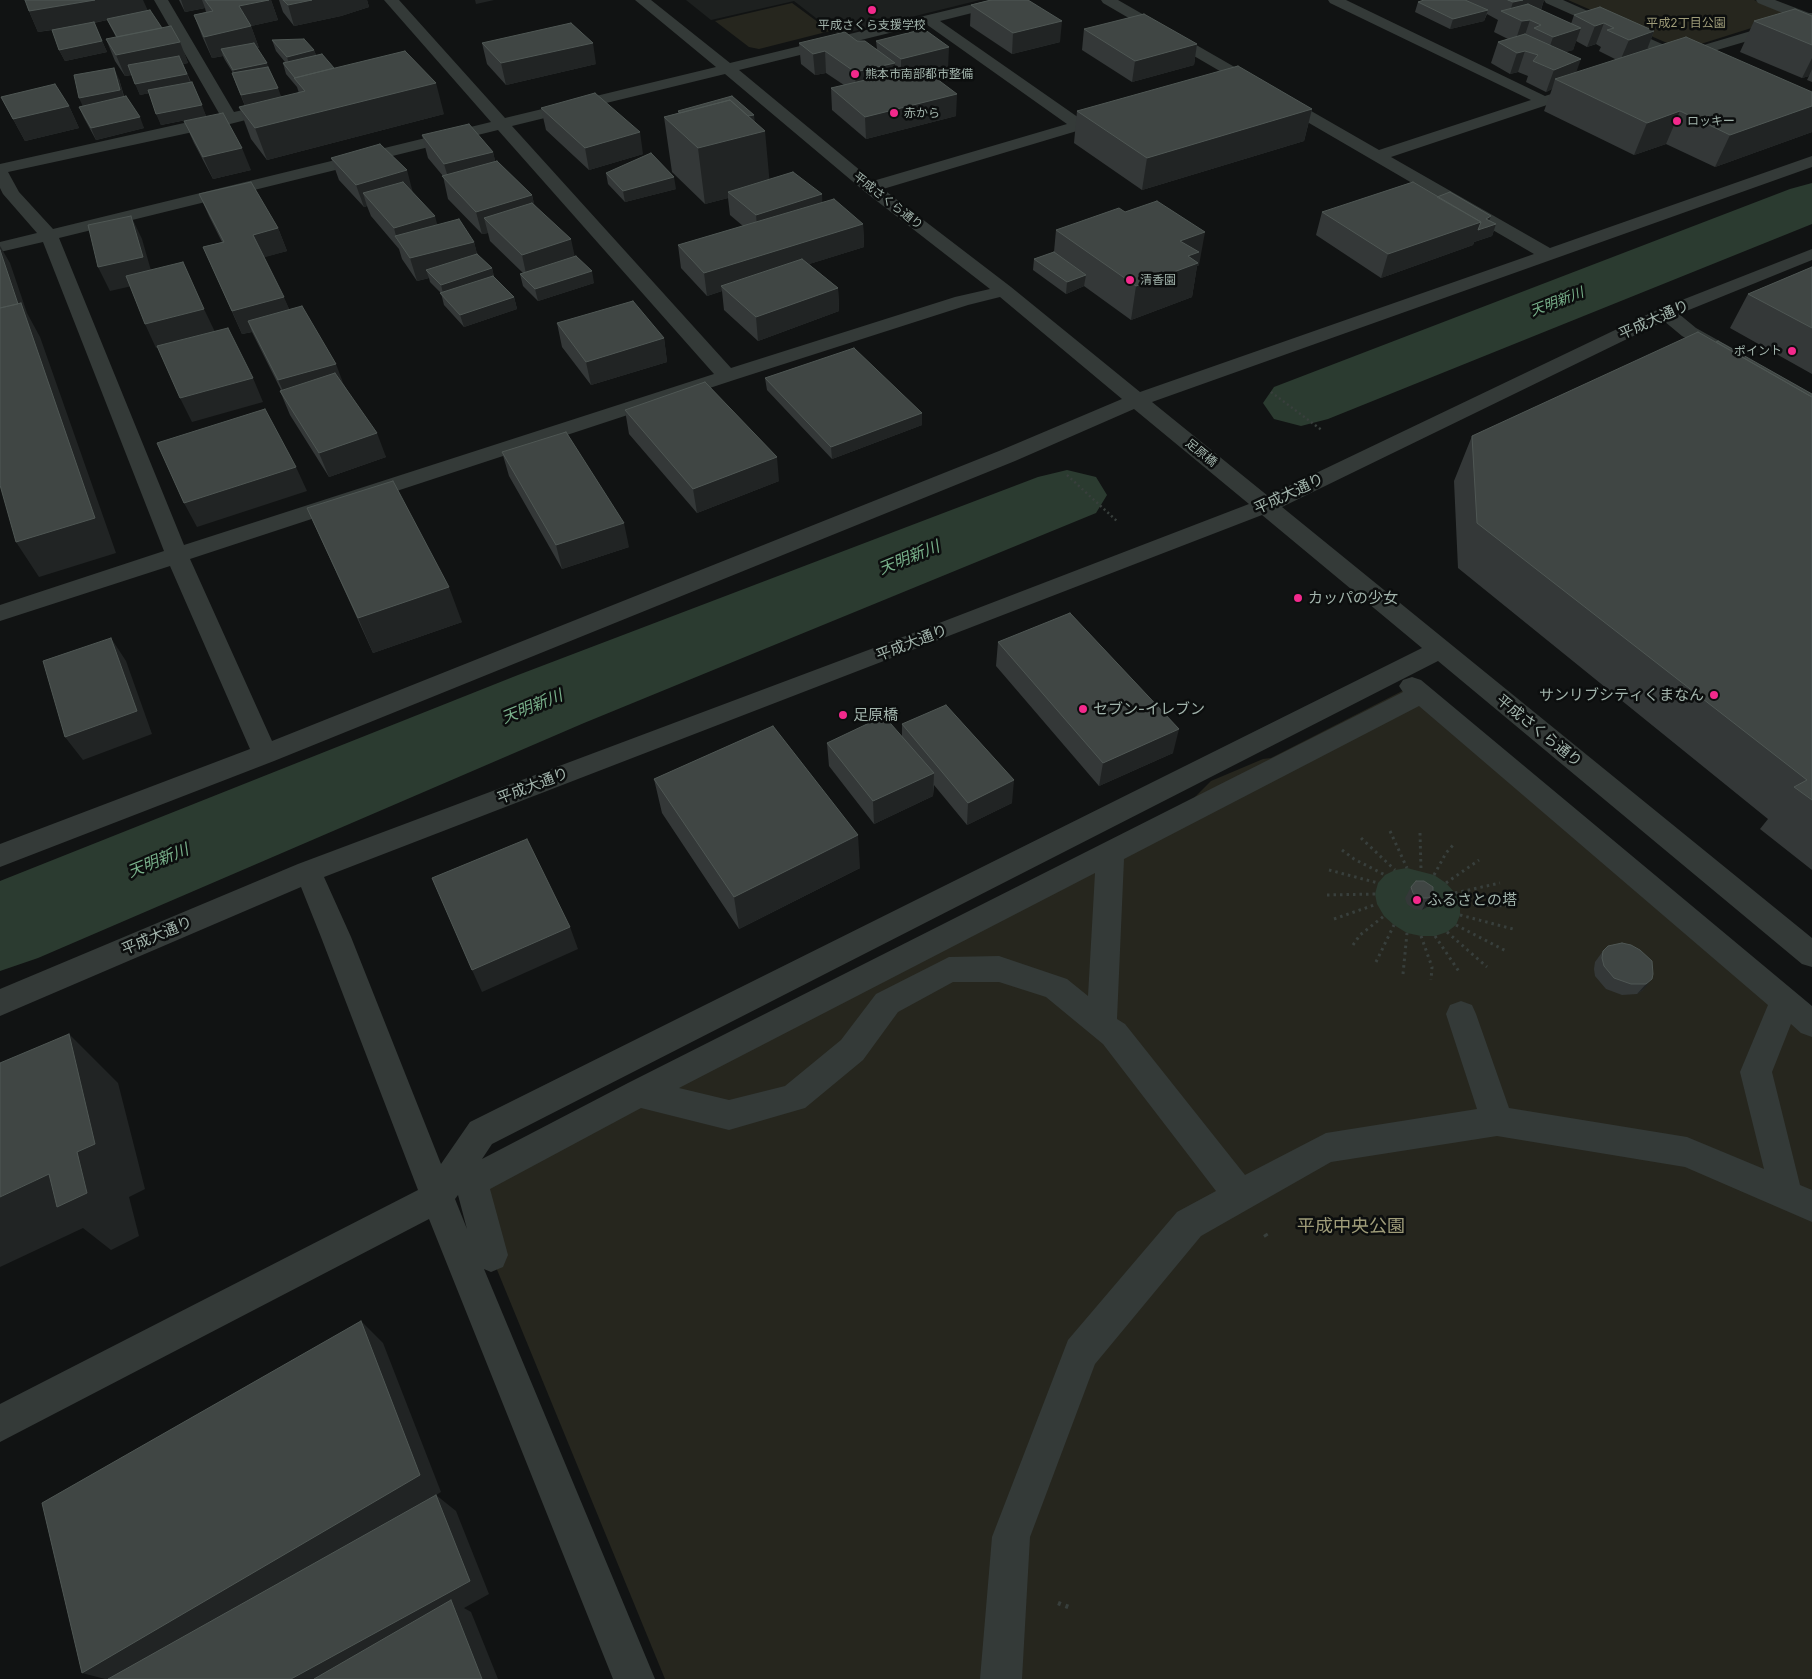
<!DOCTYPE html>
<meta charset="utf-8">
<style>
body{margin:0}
canvas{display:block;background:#111313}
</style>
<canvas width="1812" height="1679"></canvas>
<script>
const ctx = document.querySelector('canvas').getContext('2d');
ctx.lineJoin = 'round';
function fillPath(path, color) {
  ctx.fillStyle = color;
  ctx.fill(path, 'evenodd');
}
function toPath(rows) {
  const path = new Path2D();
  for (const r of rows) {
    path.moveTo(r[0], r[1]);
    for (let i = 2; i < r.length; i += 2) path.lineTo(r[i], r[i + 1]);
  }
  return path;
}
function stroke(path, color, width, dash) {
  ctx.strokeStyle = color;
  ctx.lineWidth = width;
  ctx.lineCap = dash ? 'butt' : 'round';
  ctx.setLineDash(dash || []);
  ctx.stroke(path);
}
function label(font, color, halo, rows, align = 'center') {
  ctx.font = font + ' Inter,"Noto Sans JP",sans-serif';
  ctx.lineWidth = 5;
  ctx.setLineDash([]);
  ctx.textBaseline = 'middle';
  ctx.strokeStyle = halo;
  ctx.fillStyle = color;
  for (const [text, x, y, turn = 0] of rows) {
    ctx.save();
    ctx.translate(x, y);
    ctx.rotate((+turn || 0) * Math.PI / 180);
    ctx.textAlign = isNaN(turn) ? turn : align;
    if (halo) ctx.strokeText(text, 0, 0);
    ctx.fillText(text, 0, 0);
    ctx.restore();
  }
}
fillPath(toPath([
 [686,0,980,0,838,35,794,1,711,20]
]), '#1d201f');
fillPath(toPath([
 [1568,0,1754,0,1781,11,1783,18,1688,48,1674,46],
 [792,3,830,31,759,49,749,47,715,21],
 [1412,686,1812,1024,1812,1679,665,1679,491,1255,457,1180,1194,798,1211,781,1263,759,1271,758]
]), '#26261e');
fillPath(toPath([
 [1407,868,1434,875,1446,883,1455,893,1460,904,1460,915,1456,925,1447,932,1435,936,1421,936,1407,933,1394,925,1384,916,1377,904,1375,894,1378,883,1385,875,1395,870]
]), '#2b3b30');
fillPath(toPath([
 [1812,183,1812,224,1328,419,1301,426,1274,419,1263,403,1274,387,1790,189,1812,183],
 [1067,470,1096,477,1107,495,1096,513,584,723,38,958,0,971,0,881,518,675,1038,477,1067,470]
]), '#2b3b30');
stroke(toPath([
 [1271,392,1323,431],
 [1067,475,1118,522]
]), '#383f3c', 2.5, [2, 3]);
stroke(toPath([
 [1390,831,1407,868],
 [1420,833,1421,870],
 [1361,838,1395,870],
 [1342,850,1354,859,1385,875],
 [1329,870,1378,883],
 [1434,875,1446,853,1454,844],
 [1446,883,1479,860],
 [1455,893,1500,883],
 [1327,895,1375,894],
 [1460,904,1510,906],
 [1460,915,1513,929],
 [1334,919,1377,904],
 [1456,925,1506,951],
 [1447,932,1487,967],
 [1421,936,1432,967,1431,980],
 [1435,936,1460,973],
 [1353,945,1360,935,1384,916],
 [1376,962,1394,925],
 [1403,974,1407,933]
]), '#383f3c', 3, [2.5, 4]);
stroke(toPath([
 [1265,1234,1269,1240],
 [1058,1603,1071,1608]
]), '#383f3c', 4.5, [3, 5]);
fillPath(toPath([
 [154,0,168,0,234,112,279,102,285,104,287,107,285,110,230,124,8,172,19,192,53,229,491,122,384,0,399,0,505,118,716,67,635,0,651,0,730,63,990,0,1014,0,1012,3,940,21,1082,120,1111,111,1117,113,1119,116,1117,119,883,189,1011,287,1140,392,1534,254,1103,3,1101,0,1118,0,1379,150,1531,100,1330,3,1328,0,1346,0,1545,96,1584,83,1589,85,1592,88,1589,91,1391,157,1550,248,1812,156,1812,167,1152,402,1268,496,1659,309,1812,249,1812,260,1679,314,1696,328,1732,348,1735,352,1732,356,1725,358,1718,356,1682,336,1664,321,1282,507,1812,938,1812,967,1802,964,1438,661,492,1144,482,1159,628,1083,1403,692,1399,686,1403,680,1412,677,1421,680,1812,1006,1812,1037,1801,1033,1791,1024,1772,1072,1800,1185,1812,1190,1812,1222,1685,1167,1497,1136,1331,1162,1201,1236,1095,1364,1030,1537,1022,1679,980,1679,992,1537,1063,1353,1068,1340,1177,1212,1216,1191,1103,1044,1046,997,999,982,953,982,898,1012,863,1060,805,1108,729,1130,641,1108,490,1189,508,1255,503,1267,491,1272,484,1269,655,1679,613,1679,429,1219,0,1442,0,1404,418,1190,321,937,301,887,0,1016,0,989,298,864,895,640,1249,504,1134,409,1015,461,274,761,0,867,0,844,250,749,170,566,0,621,0,605,164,551,43,242,0,252,0,242,37,233,3,194,0,188,0,164,220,115,154,0],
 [926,24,1067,124,873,181,739,70,926,24],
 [725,74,864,191,990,289,955,297,731,368,512,126,725,74],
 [498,130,714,374,184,545,59,238,498,130],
 [1000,297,1122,399,999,451,272,741,190,559,734,380,968,305,1000,297],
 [1262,515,1422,648,470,1122,441,1164,351,937,324,877,1262,515],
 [1419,706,1768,1005,1740,1072,1764,1169,1687,1137,1509,1108,1476,1014,1472,1005,1461,1001,1450,1005,1446,1014,1477,1109,1326,1133,1245,1175,1125,1024,1117,1019,1124,859,1419,706],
 [1095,873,1088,996,1067,979,999,956,949,957,876,994,841,1040,785,1086,729,1100,679,1088,1095,873],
 [458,1195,467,1229,455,1199,458,1195],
 [1544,0,1563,0,1680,52,1795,18,1758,3,1756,0,1775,0,1809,13,1812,13,1812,22,1673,63,1668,62,1666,59,1667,57,1546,3,1544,0]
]), '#343a38');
fillPath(toPath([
 [179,0,271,0,278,20,251,26,259,48,257,48,271,73,281,97,299,93,297,87,286,74,283,63,285,62,276,51,272,40,314,50,316,55,334,68,444,114,267,160,251,139,239,107,245,106,236,84,232,73,233,73,225,60,223,56,212,58,202,36,194,15,206,12,205,8,185,12],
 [279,0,367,0,369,7,341,16,294,26,283,12],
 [1424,0,1544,0,1541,10,1571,24,1574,15,1654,31,1647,50,1812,92,1812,132,1715,167,1666,144,1634,155,1544,111,1552,89,1546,92,1526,82,1528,76,1518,72,1510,74,1491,63,1498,42,1508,39,1494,32,1498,20,1487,14,1484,21,1450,29,1415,12,1418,2],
 [1576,41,1587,47,1596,44,1601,47,1599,51,1617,60,1576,73,1565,52,1573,50],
 [971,5,1060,42,1012,54,970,26],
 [147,10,162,28,180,42,188,63,183,64,206,116,161,125,149,93,140,95,132,75,125,76,115,61,106,39,116,37,107,20,94,23,107,52,65,61,59,50,52,30,38,32,29,11],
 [1812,16,1812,82,1807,80,1809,76,1802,78,1740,52,1754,21],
 [1084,29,1197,44,1194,65,1132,82,1082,50],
 [857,41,877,49,876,41,948,69,930,73,956,116,866,139,832,110,831,88,844,85,826,73,815,75,801,64,799,43],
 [482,43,596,64,506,85,487,64],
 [119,79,124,96,144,128,96,140,84,118,79,107,82,106],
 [1,97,69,106,79,128,25,141],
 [541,108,643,154,589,170,546,130],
 [1312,109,1304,141,1142,190,1074,143,1077,111],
 [678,111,755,122,769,179,822,194,822,203,863,224,864,247,809,264,838,288,839,311,758,341,724,310,722,291,707,296,681,268,678,245,743,226,730,215,728,198,705,204,672,172,664,117,678,113],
 [184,121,251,170,213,179,194,143],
 [422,135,493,152,495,161,532,195,534,204,575,257,594,283,538,301,523,286,520,274,523,273,490,241,488,233,482,234,448,199,443,176,428,158],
 [331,158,413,193,437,225,474,242,477,254,492,268,494,277,514,297,517,309,464,327,444,305,441,293,430,282,429,278,417,281,402,259,399,249,371,216,367,206,364,207,339,180],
 [606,173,676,189,625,202,608,184],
 [199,194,278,228,287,251,264,257,289,309,344,385,386,457,329,477,290,415,280,391,281,390,252,332,242,334,203,247,222,242,209,216],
 [1437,197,1491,216,1489,220,1496,224,1492,236,1474,242,1473,245,1381,278,1316,235,1322,212],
 [1056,230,1199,265,1197,266,1192,297,1131,320,1084,286,1066,294,1033,270,1034,259,1054,252],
 [1812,267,1812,374,1730,328,1748,294],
 [557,323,664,338,667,362,591,385,562,347],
 [1716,342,1812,394,1812,870,1760,829,1768,819,1458,568,1454,481,1472,436],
 [765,378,922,413,922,425,832,459,767,390],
 [625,410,779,481,697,513,629,434],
 [502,452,629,547,562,569,509,476],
 [307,508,462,622,373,653],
 [998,642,1173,753,1099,786,996,666],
 [902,724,1012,803,967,825,934,785,933,796,874,824,829,766,827,743,902,737],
 [654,779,860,868,739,929,662,813],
 [1411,887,1433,896,1427,907,1422,910,1414,909,1407,904,1405,898],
 [1603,951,1653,974,1643,990,1637,994,1622,995,1606,989,1595,976,1594,969,1595,962]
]), '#343838');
fillPath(toPath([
 [95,0,143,0,149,13,38,32,29,11],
 [181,0,202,0,205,8,185,12],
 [269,0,271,0,278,20,247,27,239,6],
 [297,0,367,0,369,7,341,16,294,26,288,5],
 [475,0,494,0,476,4],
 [1523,0,1544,0,1539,15,1509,15,1513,2],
 [1488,10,1484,21,1450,29,1453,19],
 [1530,20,1523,41,1515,42,1522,21],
 [1062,21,1060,42,1012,54,1013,33],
 [1604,23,1596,44,1587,47,1595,26],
 [251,26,259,48,225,55,221,49,223,56,212,58,204,37],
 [1581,28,1573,50,1546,58,1553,37],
 [1654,31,1646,52,1620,61,1629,40],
 [102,41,107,52,65,61,59,50],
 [180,42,188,63,125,76,116,55],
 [593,43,596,64,506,85,501,63],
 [1197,44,1194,65,1132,82,1135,61],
 [949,47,948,69,901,80,901,59],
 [314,50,318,61,290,68,287,57],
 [825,51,826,73,815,75,813,54],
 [1525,51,1518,72,1510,74,1517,53],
 [1812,58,1812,69,1809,76,1802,78],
 [1581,59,1573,81,1555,79,1552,89,1546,92,1554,70],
 [267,63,271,74,237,81,233,70],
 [895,63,896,84,856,94,855,72],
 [114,68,119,79,125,102,84,109,79,98],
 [187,74,191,85,140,95,135,84],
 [436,83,444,114,267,160,255,128],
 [278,88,282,99,245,106,241,95],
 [957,94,956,116,866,139,865,117],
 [202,105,206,116,161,125,156,114],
 [69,106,79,128,25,141,13,119],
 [1812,106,1812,132,1715,167,1730,135],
 [1312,109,1304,141,1142,190,1147,158],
 [1680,111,1666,144,1634,155,1647,123],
 [754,115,756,133,765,131,770,186,728,192,728,198,705,204,698,148,699,129],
 [140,117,144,128,96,140,91,128],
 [640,132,643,154,589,170,585,148],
 [242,148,251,170,213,179,203,157],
 [493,152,498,174,450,184,444,164],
 [407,170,413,193,363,193,367,206,364,207,356,185],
 [674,177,676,189,625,202,623,191],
 [822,194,823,216,758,238,756,215],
 [532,195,537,218,484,218,488,233,482,234,476,212],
 [131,216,142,239,154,281,110,291,98,267],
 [435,216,441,239,397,240,394,228],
 [1491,216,1486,228,1496,224,1492,236,1474,242,1473,245,1381,278,1388,254,1486,219],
 [863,224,864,247,726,290,721,286,722,291,707,296,704,273],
 [278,228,287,251,262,258,253,235],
 [1205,232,1199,265,1197,266,1192,297,1131,320,1136,286,1180,241],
 [571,239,576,262,527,278,522,255],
 [474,242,480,265,426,270,429,278,417,281,410,258],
 [0,246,10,263,27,313,40,337,116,553,39,577,16,542],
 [492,268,495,280,444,297,441,285],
 [592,271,594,283,538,301,535,289],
 [1086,275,1084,286,1066,294,1067,282],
 [838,288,839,311,758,341,756,317],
 [284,297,294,321,248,321,252,332,242,334,232,311],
 [514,297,517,309,464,327,460,315],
 [204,309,215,332,156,348,145,324],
 [664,338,667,362,591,385,586,362],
 [336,364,345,388,289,404,278,380],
 [253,378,263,402,192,422,180,398],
 [922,413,922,425,832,459,831,447],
 [377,433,386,457,329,477,319,453],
 [777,457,779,481,697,513,693,489],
 [296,467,307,491,197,527,184,503],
 [624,523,629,547,562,569,556,545],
 [449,587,462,622,373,653,358,618],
 [111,638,126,661,152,734,83,760,65,737],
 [1179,729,1173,753,1099,786,1103,763],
 [934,773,933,796,874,824,873,801],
 [1014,780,1012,803,967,825,968,803],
 [858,835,860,868,739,929,734,897],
 [1433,896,1427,907,1422,910,1428,898],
 [570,927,578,949,482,992,472,970],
 [1652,979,1643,990,1637,994,1646,984],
 [69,1034,118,1083,145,1189,129,1197,139,1236,111,1250,83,1228,0,1267,0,1197,49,1174,77,1152],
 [361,1321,383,1343,441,1492,436,1495,456,1511,489,1594,464,1608,471,1612,498,1679,105,1679,82,1673]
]), '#212424');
const building = toPath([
 [25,0,95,0,29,11,25,0],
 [205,0,269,0,239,6,251,26,204,37,194,15,213,11,205,0],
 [283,0,312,0,288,5,283,0],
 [991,0,1028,0,1062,21,1013,33,971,5,991,0],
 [1424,0,1465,0,1488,10,1453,19,1418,2,1424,0],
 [1508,0,1523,0,1513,2,1508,0],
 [1528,4,1581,28,1553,37,1534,28,1541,25,1530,20,1522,21,1501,11,1528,4],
 [1600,7,1654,31,1629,40,1607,30,1614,28,1604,23,1595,26,1574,15,1600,7],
 [1795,9,1812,16,1812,45,1754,21,1795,9],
 [150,10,162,28,117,37,107,19,150,10],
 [1144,14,1197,44,1135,61,1084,29,1144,14],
 [94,22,102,41,59,50,52,30,94,22],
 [571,23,593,43,501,63,482,43,571,23],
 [171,26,180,42,116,55,106,39,171,26],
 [924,29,949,47,901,59,876,41,924,29],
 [845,32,857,41,865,41,895,63,855,72,825,51,813,54,799,43,845,32],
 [1525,34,1581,59,1554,70,1533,61,1538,55,1525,51,1517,53,1498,42,1525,34],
 [1686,37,1812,92,1812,106,1730,135,1680,111,1647,123,1555,79,1686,37],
 [304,39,314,50,287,57,272,40,304,39],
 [254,43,267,63,233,70,221,49,254,43],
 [405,51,436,83,255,128,239,107,305,91,294,78,405,51],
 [322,54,334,68,295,78,283,63,322,54],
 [179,56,187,74,135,84,128,65,179,56],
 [1238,66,1312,109,1147,158,1077,111,1238,66],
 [268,67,278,88,241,95,232,73,268,67],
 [921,67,957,94,865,117,831,88,921,67],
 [114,68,120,90,79,98,74,75,114,68],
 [192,82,202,105,156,114,148,90,192,82],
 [55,84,69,106,13,119,1,97,55,84],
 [595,93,640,132,585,148,541,108,595,93],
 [126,96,140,117,91,128,79,107,126,96],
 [732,96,754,115,748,116,730,100,680,113,678,111,732,96],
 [730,100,765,131,698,148,664,117,730,100],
 [223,113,242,148,203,157,184,121,223,113],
 [469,124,493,152,444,164,422,135,469,124],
 [380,144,407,170,356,185,331,158,380,144],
 [651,153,674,177,623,191,606,173,651,153],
 [497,161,532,195,476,212,442,176,497,161],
 [793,172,822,194,756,215,728,192,793,172],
 [251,182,278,228,253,235,284,297,232,311,203,247,224,242,199,194,251,182],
 [403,182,435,216,394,228,363,193,403,182],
 [1413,182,1481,222,1388,254,1322,212,1413,182],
 [1450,192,1491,216,1486,219,1496,224,1478,230,1481,222,1437,197,1450,192],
 [834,199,863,224,704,273,678,245,834,199],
 [1157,201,1205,232,1180,241,1199,252,1188,256,1198,263,1136,286,1056,230,1119,208,1125,212,1157,201],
 [532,203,571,239,522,255,484,218,532,203],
 [131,216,143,257,98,267,88,225,131,216],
 [459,219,474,242,410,258,395,236,459,219],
 [0,250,18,304,0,308,0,250],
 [1054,252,1086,275,1067,282,1034,259,1054,252],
 [477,254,492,268,441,285,426,270,477,254],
 [576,256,592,271,535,289,520,274,576,256],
 [802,259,838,288,756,317,721,286,802,259],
 [183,262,204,309,145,324,126,276,183,262],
 [1812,267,1812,328,1748,294,1812,267],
 [493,276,514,297,460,315,440,293,493,276],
 [633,301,664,338,586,362,557,323,633,301],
 [21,303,95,518,16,542,0,485,0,308,21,303],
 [302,306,336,364,278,380,248,321,302,306],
 [228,328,253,378,180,398,157,346,228,328],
 [1698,332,1812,397,1812,800,1794,787,1807,780,1477,523,1472,436,1698,332],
 [1718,341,1812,394,1812,397,1716,342,1718,341],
 [854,348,922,413,831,447,765,378,854,348],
 [335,373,377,433,319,453,280,391,335,373],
 [705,382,777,457,693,489,625,410,705,382],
 [265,409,296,467,184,503,157,443,265,409],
 [566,432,624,523,556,545,502,452,566,432],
 [393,481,449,587,358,618,307,508,393,481],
 [1070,613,1179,729,1103,763,998,642,1070,613],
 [111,638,137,711,65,737,43,661,111,638],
 [946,705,1014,780,968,803,902,724,946,705],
 [884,716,934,773,873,801,827,743,884,716],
 [773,726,858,835,734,897,654,779,773,726],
 [527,839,570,927,472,970,432,878,527,839],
 [1416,881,1424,881,1433,887,1433,896,1428,898,1419,898,1413,893,1411,887,1416,881],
 [1622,943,1631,945,1640,950,1652,961,1653,974,1652,979,1646,984,1631,984,1614,978,1604,966,1602,958,1603,951,1608,946,1622,943],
 [69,1034,95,1144,77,1152,87,1193,57,1207,49,1174,0,1197,0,1063,69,1034],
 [361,1321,420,1475,82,1673,42,1503,361,1321],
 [436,1495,470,1581,291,1679,108,1679,436,1495],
 [451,1600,482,1679,314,1679,451,1600]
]);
fillPath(building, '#404644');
stroke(building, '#4f5754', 1);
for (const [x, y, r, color] of [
 [872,10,5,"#f3298c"],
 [855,74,5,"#f3298c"],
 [894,113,5,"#f3298c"],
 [1677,121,5,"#f3298c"],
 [1130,280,5,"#f3298c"],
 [1792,351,5,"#f3298c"],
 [1298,598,5,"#f3298c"],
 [1714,695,5,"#f3298c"],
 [1083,709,5,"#f3298c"],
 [843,715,5,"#f3298c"],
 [1417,900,5,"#f3298c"]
]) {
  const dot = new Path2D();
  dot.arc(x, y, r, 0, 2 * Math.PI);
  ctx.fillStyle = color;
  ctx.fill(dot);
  stroke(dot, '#0c0e0e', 2);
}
label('12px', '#9f9c79', '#0c0e0e', [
 ["平成2丁目公園",1686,23]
]);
label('12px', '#a2b4ac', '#0c0e0e', [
 ["平成さくら支援学校",872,25,"center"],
 ["熊本市南部都市整備",865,74],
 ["赤から",904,113],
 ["ロッキー",1687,121],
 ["清香園",1140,280],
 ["ポイント",1782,351,"right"]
], 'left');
label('12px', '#a2b4ac', '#0c0e0e', [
 ["平成さくら通り",888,201,38],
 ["足原橋",1201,453,39]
]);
label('italic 14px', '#78b08a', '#0c0e0e', [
 ["天明新川",1557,302,-21]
]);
label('15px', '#a2b4ac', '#0c0e0e', [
 ["平成大通り",1654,320,-24],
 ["平成大通り",1289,494,-25],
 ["平成大通り",912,643,-21],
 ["平成さくら通り",1539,731,39],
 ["平成大通り",533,786,-21],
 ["平成大通り",157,936,-23]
]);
label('15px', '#a2b4ac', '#0c0e0e', [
 ["カッパの少女",1308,598],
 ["サンリブシティくまなん",1704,695,"right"],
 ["セブン-イレブン",1093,709],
 ["足原橋",853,715],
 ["ふるさとの塔",1427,900]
], 'left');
label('italic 16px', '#78b08a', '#0c0e0e', [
 ["天明新川",909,558,-22],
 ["天明新川",532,707,-22],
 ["天明新川",158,861,-22]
]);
label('18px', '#9f9c79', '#0c0e0e', [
 ["平成中央公園",1351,1227]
]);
</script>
